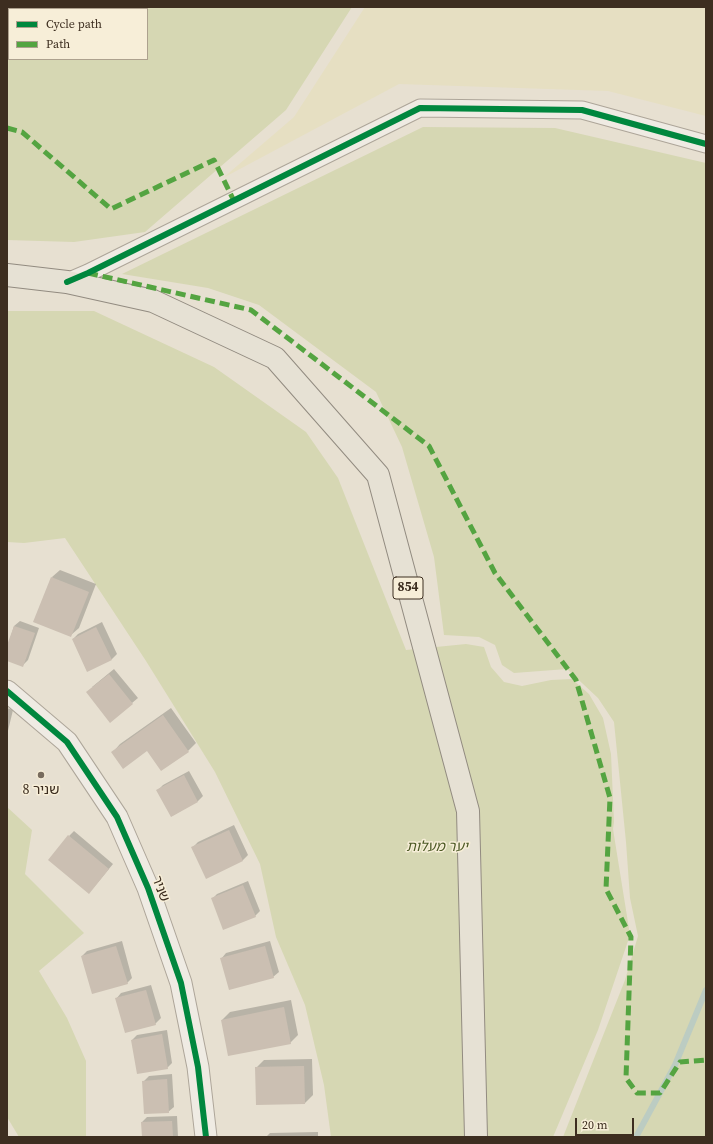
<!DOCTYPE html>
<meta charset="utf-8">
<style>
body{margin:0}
#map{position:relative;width:713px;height:1144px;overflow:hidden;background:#e7e0d1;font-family:"Source Serif 4",serif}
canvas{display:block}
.frame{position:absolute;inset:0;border:8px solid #3d2e20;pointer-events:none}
.legend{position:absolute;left:8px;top:8px;width:140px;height:52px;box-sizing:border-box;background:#f7eed8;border:1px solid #ada18e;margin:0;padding:5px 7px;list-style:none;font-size:12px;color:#3d2e20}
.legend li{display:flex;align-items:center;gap:8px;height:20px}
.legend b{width:20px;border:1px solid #ada18e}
.scale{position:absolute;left:575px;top:1118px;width:59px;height:18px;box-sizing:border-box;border:2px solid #3d2e20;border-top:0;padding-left:5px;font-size:12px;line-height:14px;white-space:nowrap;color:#3d2e20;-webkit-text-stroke:3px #f7eed8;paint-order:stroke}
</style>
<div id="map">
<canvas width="713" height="1144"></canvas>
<div class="frame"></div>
<ul class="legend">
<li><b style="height:5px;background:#00873e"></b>Cycle path</li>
<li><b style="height:5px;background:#54a441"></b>Path</li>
</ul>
<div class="scale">20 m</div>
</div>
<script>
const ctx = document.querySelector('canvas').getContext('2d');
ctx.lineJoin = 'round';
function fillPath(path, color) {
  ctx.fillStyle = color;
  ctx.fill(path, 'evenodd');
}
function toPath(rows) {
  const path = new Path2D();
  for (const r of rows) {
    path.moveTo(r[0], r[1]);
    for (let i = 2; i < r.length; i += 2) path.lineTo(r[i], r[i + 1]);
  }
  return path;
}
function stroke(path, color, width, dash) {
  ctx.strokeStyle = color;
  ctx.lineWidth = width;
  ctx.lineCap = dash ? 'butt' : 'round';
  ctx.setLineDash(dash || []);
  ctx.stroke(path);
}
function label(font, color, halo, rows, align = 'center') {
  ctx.font = font + ' "Source Serif 4","Noto Sans Hebrew",serif';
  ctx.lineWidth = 3;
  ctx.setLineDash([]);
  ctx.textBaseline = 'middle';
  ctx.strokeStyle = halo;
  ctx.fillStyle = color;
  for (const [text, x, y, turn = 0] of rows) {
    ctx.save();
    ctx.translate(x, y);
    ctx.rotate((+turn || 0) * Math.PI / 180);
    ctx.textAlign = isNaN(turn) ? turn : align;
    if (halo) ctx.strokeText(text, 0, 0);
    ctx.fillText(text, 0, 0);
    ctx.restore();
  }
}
fillPath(toPath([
 [365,7,706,7,706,116,608,91,399,84,223,178,294,117]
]), '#e6dfc2');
fillPath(toPath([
 [7,7,352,7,286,110,145,232,74,242,7,240],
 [9,9,147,9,147,59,9,59],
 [423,127,555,128,706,163,706,1137,563,1137,625,980,638,936,630,898,626,842,614,722,598,698,567,669,514,673,502,665,495,645,479,637,444,635,434,557,402,447,376,392,259,305,208,288,122,274],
 [7,311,94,311,214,367,306,432,338,478,406,650,466,644,484,647,491,667,504,682,522,686,551,680,572,679,589,694,603,718,611,754,614,822,613,829,630,935,598,1030,553,1137,331,1137,324,1085,305,1005,276,937,260,864,215,772,146,661,65,538,24,543,7,542],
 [7,807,32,830,25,874,84,933,39,971,67,1018,86,1061,86,1137,19,1137,7,1117]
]), '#d6d7b3');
fillPath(toPath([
 [60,570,96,584,79,628,71,635,52,577],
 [20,621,39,628,28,660,23,665,7,660,7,648,14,626],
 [102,622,117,654,112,659,88,670,73,639,78,634],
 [114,669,138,698,132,703,92,687],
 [7,708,13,710,7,735],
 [171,708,196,743,188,751,147,750,113,752,120,744],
 [189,771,203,796,198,801,172,816,158,790,163,785],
 [234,825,248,855,243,860,206,877,192,848,198,842],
 [74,831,113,864,94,887,69,836],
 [248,881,260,911,255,916,212,899,217,894],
 [122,941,132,978,127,983,82,956,87,951],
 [270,941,279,972,273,977,221,959,226,953],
 [151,985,161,1018,155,1024,116,999,121,993],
 [291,1000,298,1035,290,1043,222,1020,230,1012],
 [167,1030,172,1063,167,1068,132,1040,137,1035],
 [312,1059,313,1095,305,1103,256,1068,264,1060],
 [172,1074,174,1107,168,1112,144,1081,149,1076],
 [177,1116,178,1137,143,1137,142,1122,147,1117],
 [318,1132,318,1137,266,1137,270,1133]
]), '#0003');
stroke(toPath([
 [636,1137,675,1065,706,990]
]), '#bcccc2', 6);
fillPath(toPath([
 [51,577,89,592,71,637,33,622],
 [14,626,35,633,23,667,7,661,7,645],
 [96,627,112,660,87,672,72,639],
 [109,674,133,704,110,723,86,692],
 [163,715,189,752,161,771,147,751,123,769,111,752],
 [184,775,198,802,171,817,156,790],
 [229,830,243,861,206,879,191,847],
 [68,835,109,869,89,894,48,860],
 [243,885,256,917,223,930,211,898],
 [116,946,128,984,92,994,81,956],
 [265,946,274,978,229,990,220,958],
 [146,990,156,1025,125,1033,115,998],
 [284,1007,291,1044,228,1056,221,1020],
 [162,1034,168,1069,137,1074,131,1040],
 [304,1066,305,1104,256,1105,255,1067],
 [167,1079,169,1113,144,1114,142,1081],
 [172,1121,173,1137,142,1137,141,1122]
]), '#cbbfb2');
const minor = toPath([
 [67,282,88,273,420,108,582,110,706,144]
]);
const tertiary = toPath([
 [7,691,67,742,117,817,148,888,181,983,198,1067,206,1137]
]);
const primary = toPath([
 [7,275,67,282,153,301,275,358,378,475,468,811,476,1137]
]);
stroke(minor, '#ada599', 19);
stroke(tertiary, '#ada599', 23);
stroke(primary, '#928b80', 24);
stroke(minor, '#efebe3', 17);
stroke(tertiary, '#efebe3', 21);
stroke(primary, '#e6e1d4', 22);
stroke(toPath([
 [7,128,22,132,111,209,214,160,234,201],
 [88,273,251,310,429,446,495,573,576,680,610,798,606,889,631,937,626,1078,637,1093,660,1093,680,1062,706,1060]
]), '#54a441', 5, [10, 5]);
stroke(toPath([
 [67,282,88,273,420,108,582,110,706,144],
 [7,691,67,742,117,817,148,888,181,983,198,1067,206,1137]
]), '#00873e', 6);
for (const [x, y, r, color] of [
 [41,775,4,"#786c5e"]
]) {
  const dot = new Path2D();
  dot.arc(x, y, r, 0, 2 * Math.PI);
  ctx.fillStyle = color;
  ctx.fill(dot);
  stroke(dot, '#f7eed8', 1.5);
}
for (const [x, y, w] of [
 [408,588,30]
]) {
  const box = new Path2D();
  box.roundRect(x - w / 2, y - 11, w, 22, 3);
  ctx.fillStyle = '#f7eed8';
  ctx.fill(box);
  stroke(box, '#3d2e20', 1);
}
label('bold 13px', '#3d2e20', null, [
 ["854",408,588]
]);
label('14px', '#3d2e20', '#f7eed8', [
 ["שניר 8",41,790]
]);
label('italic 14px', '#4d5a26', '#f7eed8', [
 ["יער מעלות",437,847]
]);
label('14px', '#3d2e20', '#f7eed8', [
 ["שניר",160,889,69]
]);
</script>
